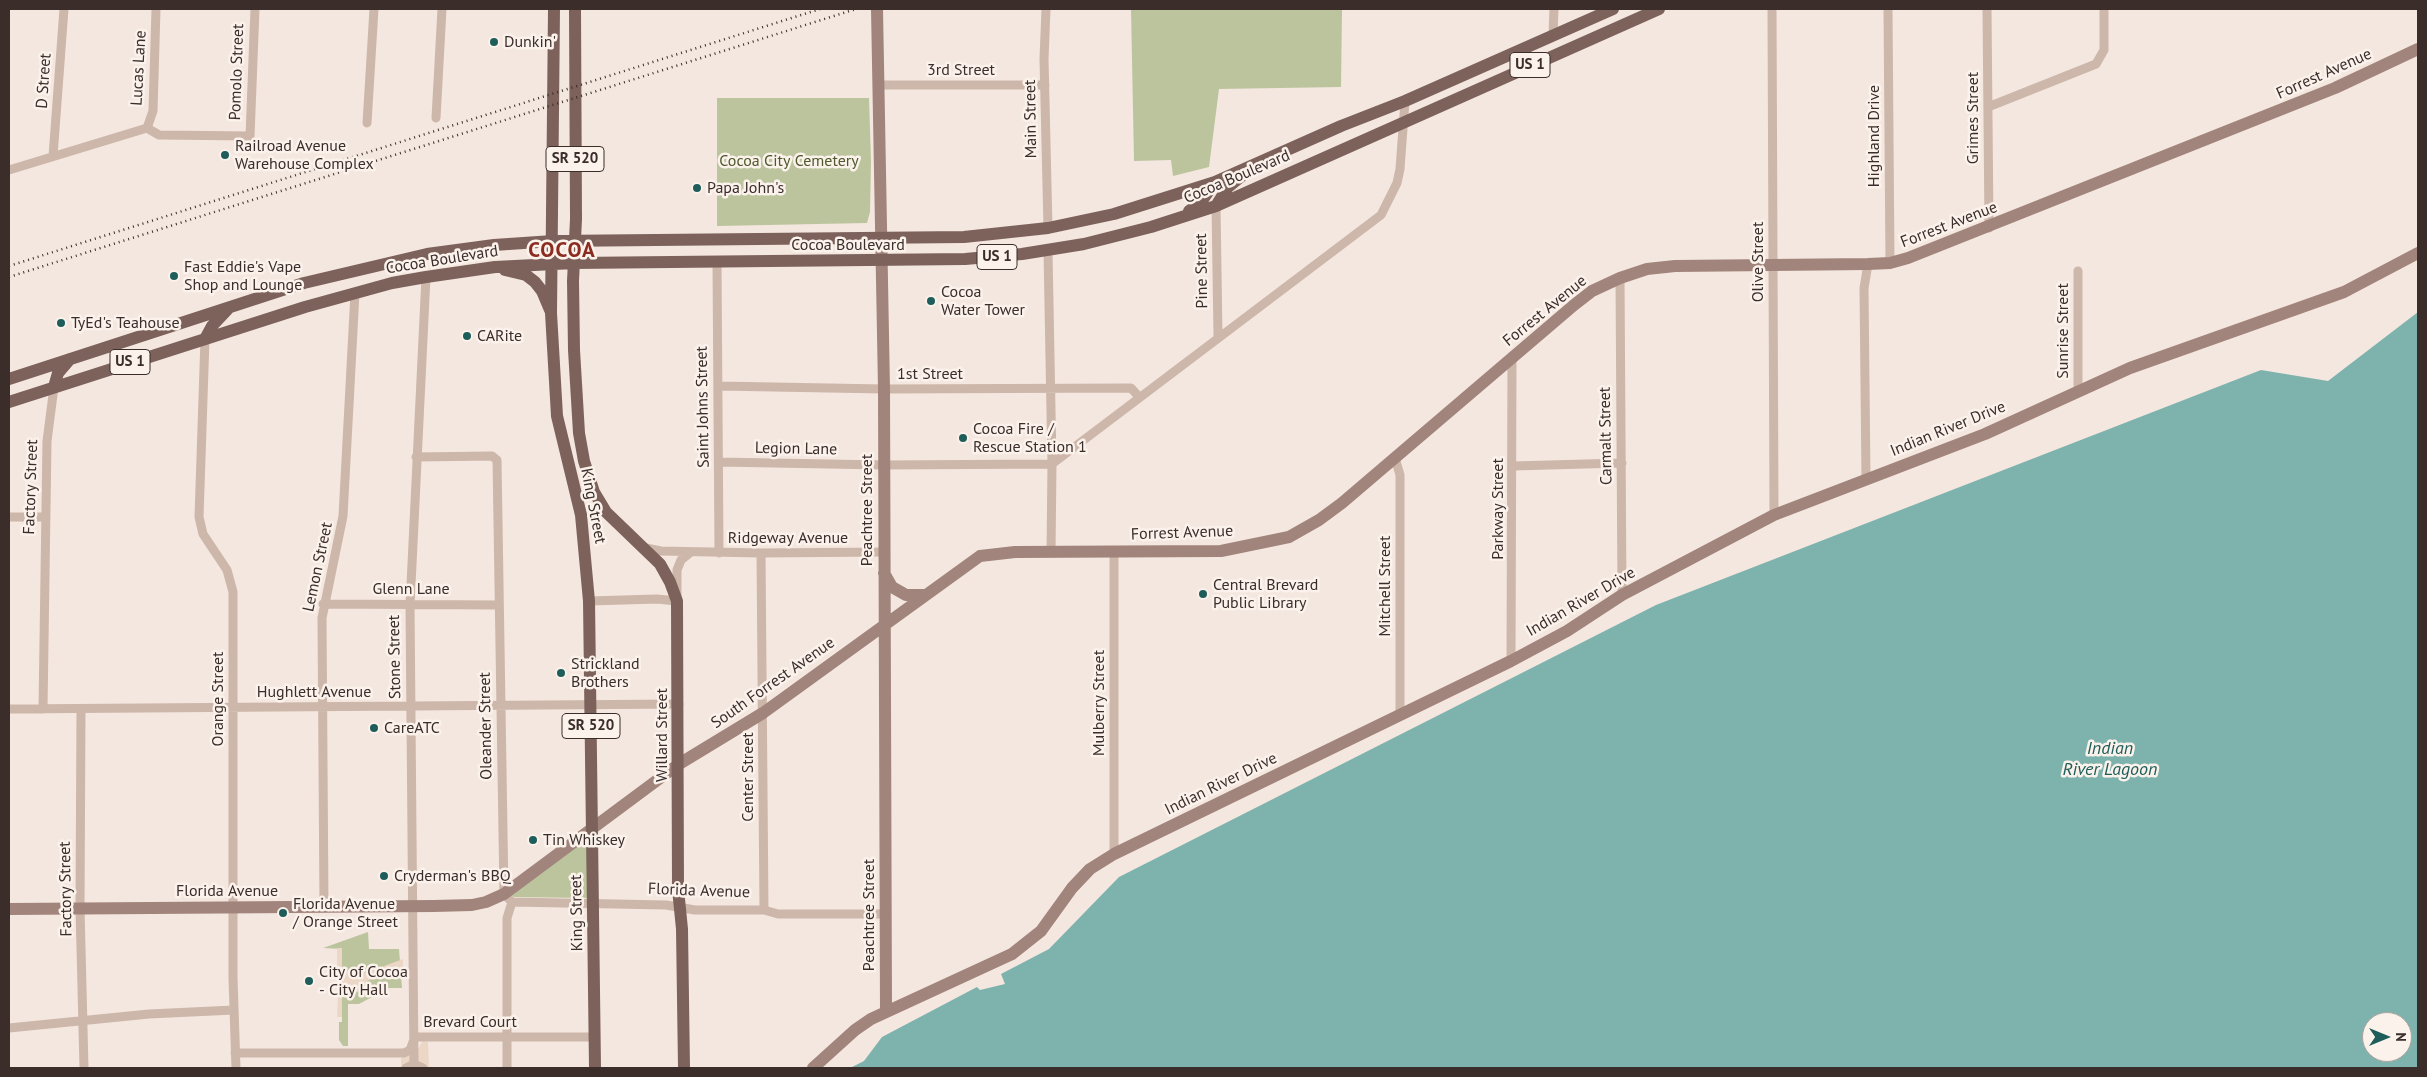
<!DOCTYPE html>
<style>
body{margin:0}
#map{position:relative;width:2427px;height:1077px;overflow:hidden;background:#f4e7df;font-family:"PT Sans",sans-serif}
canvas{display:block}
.frame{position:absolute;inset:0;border:10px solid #3a2d2a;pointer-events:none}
.north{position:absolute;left:2362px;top:1012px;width:50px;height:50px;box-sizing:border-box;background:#fbf2ec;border:1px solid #aea39e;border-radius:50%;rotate:90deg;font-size:14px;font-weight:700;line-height:20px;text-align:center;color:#3a2d2a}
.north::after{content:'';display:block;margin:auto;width:18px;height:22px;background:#1e5d59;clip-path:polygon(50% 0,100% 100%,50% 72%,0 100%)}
</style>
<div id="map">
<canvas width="2427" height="1077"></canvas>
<div class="frame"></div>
<div class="north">N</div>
</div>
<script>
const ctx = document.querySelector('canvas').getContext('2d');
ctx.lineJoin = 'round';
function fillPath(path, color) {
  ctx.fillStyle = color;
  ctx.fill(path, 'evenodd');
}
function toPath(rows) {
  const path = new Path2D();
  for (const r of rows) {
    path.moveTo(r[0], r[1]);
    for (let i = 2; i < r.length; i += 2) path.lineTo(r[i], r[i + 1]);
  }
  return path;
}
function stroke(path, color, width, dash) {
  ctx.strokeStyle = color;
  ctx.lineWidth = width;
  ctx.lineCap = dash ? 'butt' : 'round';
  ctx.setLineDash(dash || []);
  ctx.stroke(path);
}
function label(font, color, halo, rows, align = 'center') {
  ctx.font = font + ' "PT Sans",sans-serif';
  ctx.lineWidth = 5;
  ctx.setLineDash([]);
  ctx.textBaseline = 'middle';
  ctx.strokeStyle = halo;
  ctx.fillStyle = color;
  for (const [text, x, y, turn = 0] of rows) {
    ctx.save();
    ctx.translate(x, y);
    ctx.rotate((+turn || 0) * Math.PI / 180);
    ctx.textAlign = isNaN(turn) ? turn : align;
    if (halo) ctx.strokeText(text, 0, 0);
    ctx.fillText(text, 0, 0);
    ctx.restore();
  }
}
fillPath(toPath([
 [1131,9,1342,9,1341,87,1219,89,1209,167,1173,176,1171,160,1134,161],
 [717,98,869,98,871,161,870,212,867,223,717,226],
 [587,839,587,898,514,897,511,895],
 [368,932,369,949,399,949,402,988,389,988,359,1004,348,1004,348,1046,343,1046,339,1040,339,1022,342,1022,342,949,323,948]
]), '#bcc49e');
fillPath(toPath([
 [337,948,342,948,342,969,345,972,354,967,365,973,403,959,403,967,367,981,360,991,352,993,345,990,342,993,342,1017,337,1017,339,974,337,974],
 [423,1041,428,1042,429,1068,401,1068,401,1058,415,1053]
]), '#ecd6c6');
fillPath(toPath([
 [2418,312,2418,1068,850,1068,864,1061,882,1037,977,987,980,990,1005,984,1001,974,1049,949,1119,877,1656,605,2261,370,2328,381],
 [2372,1022,2402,1022,2402,1052,2372,1052]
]), '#7db2ad');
stroke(toPath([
 [1046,9,1044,59,1048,228],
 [1772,9,1774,515],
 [1888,9,1890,263],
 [1987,9,1989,228],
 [1553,35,1554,9],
 [878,85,1045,85],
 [1988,107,2096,64,2104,50,2104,9],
 [436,118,442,9],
 [367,123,374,9],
 [147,128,153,111,156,9],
 [53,156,64,9],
 [9,170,147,128,159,135,250,136,255,9],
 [1216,206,1218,336],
 [1048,251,1052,464,1051,552],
 [717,262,719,553],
 [1620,278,1622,595],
 [205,339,199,517,203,534,227,570,233,592,233,978,236,1068],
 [718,386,884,389,1131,388,1139,397],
 [2078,390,2078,271],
 [416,457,492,456,497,460,504,894,512,902],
 [1395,458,1400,475,1400,714],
 [719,462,883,465,1052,464,1381,215,1397,183,1400,169,1405,101],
 [1513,466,1622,463],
 [1866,479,1864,288,1868,264],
 [9,517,45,517],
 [646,548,661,551,761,553,884,552],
 [1114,552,1114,854],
 [761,553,764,910],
 [589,601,657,599,677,601,677,570,681,560,691,552],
 [323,604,499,605],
 [1511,661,1512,358],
 [9,709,679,704],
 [43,709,47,441,54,387],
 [81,709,80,908,84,1068],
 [512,902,666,905,695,910,764,910,778,914,885,914],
 [324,907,322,618,343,516,355,293],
 [9,1028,149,1014,234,1010],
 [414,1037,594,1037],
 [235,1053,404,1053,410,1050,413,1042],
 [414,1064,410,605,426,277],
 [406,1068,414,1064,423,1068],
 [507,1068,507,918,512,902]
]), '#cdb6aa', 9);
stroke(toPath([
 [877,9,884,389,886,1011],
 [884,573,892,587,906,595,924,595],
 [9,909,434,906,472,905,486,902,504,894,679,764,763,713,980,556,1015,552,1221,551,1289,537,1319,520,1342,503,1574,305,1592,291,1620,278,1647,269,1675,266,1868,264,1890,263,1908,258,2335,88,2418,49],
 [813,1068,855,1030,871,1019,1012,954,1041,931,1072,888,1090,869,1114,854,1511,661,1567,631,1622,595,1774,515,1985,434,2130,368,2344,292,2418,253]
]), '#a1847b', 12);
stroke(toPath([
 [554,9,551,313,557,416,581,515,589,601,595,1068],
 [575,9,576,219,573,281,574,350,579,433,584,461,594,492,606,512,660,564,670,582,677,601,678,889,682,929,684,1068],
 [1216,206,1228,187,1244,174],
 [1189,211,1201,202,1215,182],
 [505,270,526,275,535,282,542,291,550,310],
 [205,339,212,326,228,309],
 [9,379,304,283,427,254,494,245,553,241,964,237,1048,228,1114,214,1215,182,1341,126,1405,101,1613,9],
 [54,387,58,373,70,359],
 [9,402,305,307,392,283,426,277,495,267,574,263,965,259,1022,254,1084,244,1151,227,1216,206,1659,9]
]), '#7c625b', 12);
stroke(toPath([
 [9,266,820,9],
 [9,277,856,9]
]), '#3a2d2a', 2.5, [1, 4]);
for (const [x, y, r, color] of [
 [494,42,5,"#1e5d59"],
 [225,155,5,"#1e5d59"],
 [697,188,5,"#1e5d59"],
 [174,276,5,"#1e5d59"],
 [931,301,5,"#1e5d59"],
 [61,323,5,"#1e5d59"],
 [467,336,5,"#1e5d59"],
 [963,438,5,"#1e5d59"],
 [1203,594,5,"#1e5d59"],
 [561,673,5,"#1e5d59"],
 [374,728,5,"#1e5d59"],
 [533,840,5,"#1e5d59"],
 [384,876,5,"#1e5d59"],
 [283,913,5,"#1e5d59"],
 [309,981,5,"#1e5d59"]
]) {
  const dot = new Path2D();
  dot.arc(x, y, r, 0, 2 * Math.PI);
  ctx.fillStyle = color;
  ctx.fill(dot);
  stroke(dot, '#fbf2ec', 2);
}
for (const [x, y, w] of [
 [1530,65,40],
 [575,159,58],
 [997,257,40],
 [130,362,40],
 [591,726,58]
]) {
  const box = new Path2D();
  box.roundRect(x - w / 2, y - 12.5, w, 25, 4);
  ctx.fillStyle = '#fbf2ec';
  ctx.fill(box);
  stroke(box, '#3a2d2a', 1);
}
label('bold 15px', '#3a2d2a', null, [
 ["US 1",1530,65],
 ["SR 520",575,159],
 ["US 1",997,257],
 ["US 1",130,362],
 ["SR 520",591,726]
]);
label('16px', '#3a2d2a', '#fbf2ec', [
 ["Dunkin'",504,42],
 ["Railroad Avenue",235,146],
 ["Warehouse Complex",235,164],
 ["Papa John's",707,188],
 ["Fast Eddie's Vape",184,267],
 ["Shop and Lounge",184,285],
 ["Cocoa",941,292],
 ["Water Tower",941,310],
 ["TyEd's Teahouse",71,323],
 ["CARite",477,336],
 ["Cocoa Fire /",973,429],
 ["Rescue Station 1",973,447],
 ["Central Brevard",1213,585],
 ["Public Library",1213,603],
 ["Strickland",571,664],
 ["Brothers",571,682],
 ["CareATC",384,728],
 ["Tin Whiskey",543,840],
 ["Cryderman's BBQ",394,876],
 ["Florida Avenue",293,904],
 ["/ Orange Street",293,922],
 ["City of Cocoa",319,972],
 ["- City Hall",319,990]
], 'left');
label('16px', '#3a2d2a', '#fbf2ec', [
 ["Lucas Lane",139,68,-87],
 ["3rd Street",961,70],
 ["Pomolo Street",237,72,-88],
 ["Forrest Avenue",2324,74,-24],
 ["D Street",44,81,-86],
 ["Grimes Street",1973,118,-90],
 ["Main Street",1031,119,-91],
 ["Highland Drive",1874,136,-90],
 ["Cocoa Boulevard",1237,177,-23],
 ["Forrest Avenue",1949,225,-21],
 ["Cocoa Boulevard",848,245],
 ["Cocoa Boulevard",442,260,-9],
 ["Olive Street",1758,262,-90],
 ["Pine Street",1202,271,-91],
 ["Forrest Avenue",1545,311,-39],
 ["Sunrise Street",2063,331,-90],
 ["1st Street",930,374],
 ["Saint Johns Street",703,407,-91],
 ["Indian River Drive",1948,429,-22],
 ["Carmalt Street",1606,436,-91],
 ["Legion Lane",796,449,1],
 ["Factory Street",31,487,-88],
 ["King Street",593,506,79],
 ["Parkway Street",1498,509,-90],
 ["Peachtree Street",867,510,-90],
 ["Forrest Avenue",1182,533,-2],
 ["Ridgeway Avenue",788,538],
 ["Lemon Street",318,567,-78],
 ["Mitchell Street",1385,586,-90],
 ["Glenn Lane",411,589],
 ["Indian River Drive",1581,602,-30],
 ["Stone Street",395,657,-91],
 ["South Forrest Avenue",773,683,-35],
 ["Hughlett Avenue",314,692],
 ["Orange Street",218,699,-90],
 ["Mulberry Street",1099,703,-90],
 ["Oleander Street",486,726,-91],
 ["Willard Street",662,735,-90],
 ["Center Street",748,777,-90],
 ["Indian River Drive",1221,784,-26],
 ["Factory Street",66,889,-91],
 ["Florida Avenue",227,891],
 ["Florida Avenue",699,891,2],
 ["King Street",577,913,-91],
 ["Peachtree Street",869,915,-90],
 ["Brevard Court",470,1022]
]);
label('16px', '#4f592d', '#fbf2ec', [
 ["Cocoa City Cemetery",789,161]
]);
label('italic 18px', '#1e5d59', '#fbf2ec', [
 ["Indian",2110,749],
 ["River Lagoon",2110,770]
]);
ctx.letterSpacing = '1px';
label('bold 21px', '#8c2c20', '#fbf2ec', [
 ["COCOA",562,251]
]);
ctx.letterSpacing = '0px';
</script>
